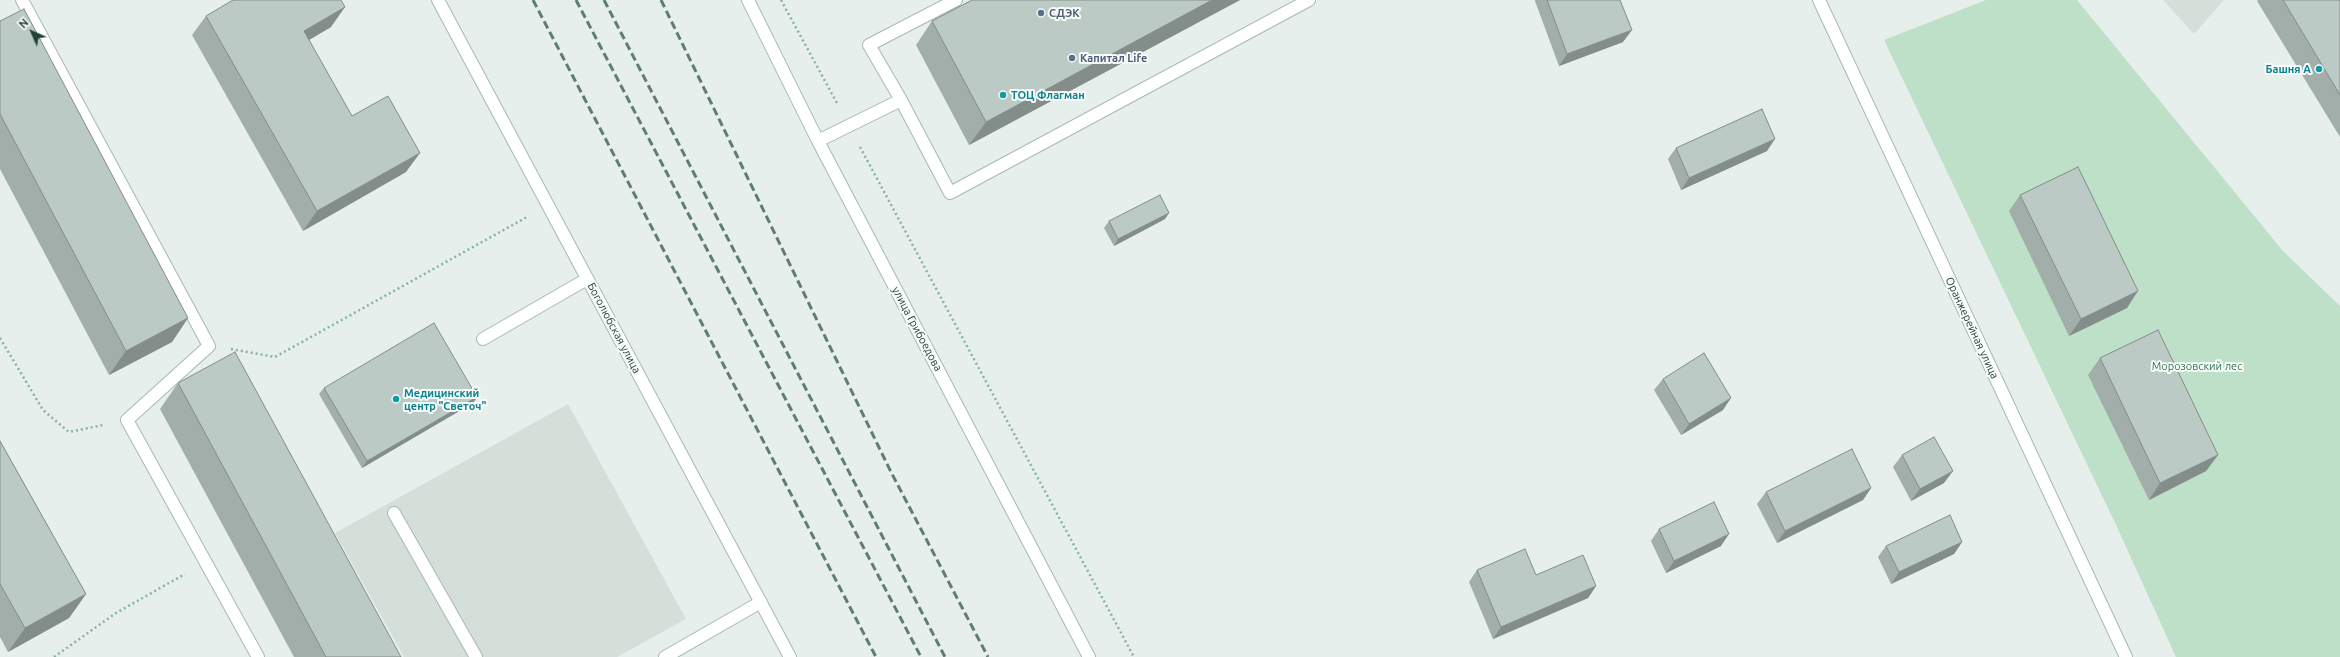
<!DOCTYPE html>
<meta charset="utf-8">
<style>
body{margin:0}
#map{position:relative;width:2340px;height:657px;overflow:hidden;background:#e6efeb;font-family:Ubuntu,sans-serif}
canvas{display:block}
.north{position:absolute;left:12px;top:12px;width:40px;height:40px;-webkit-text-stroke:3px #f7fbf9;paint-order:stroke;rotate:315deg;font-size:11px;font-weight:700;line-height:16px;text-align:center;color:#24423a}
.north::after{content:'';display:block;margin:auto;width:14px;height:18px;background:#24423a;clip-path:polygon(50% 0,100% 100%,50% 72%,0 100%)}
</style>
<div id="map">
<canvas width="2340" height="657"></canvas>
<div class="north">N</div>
</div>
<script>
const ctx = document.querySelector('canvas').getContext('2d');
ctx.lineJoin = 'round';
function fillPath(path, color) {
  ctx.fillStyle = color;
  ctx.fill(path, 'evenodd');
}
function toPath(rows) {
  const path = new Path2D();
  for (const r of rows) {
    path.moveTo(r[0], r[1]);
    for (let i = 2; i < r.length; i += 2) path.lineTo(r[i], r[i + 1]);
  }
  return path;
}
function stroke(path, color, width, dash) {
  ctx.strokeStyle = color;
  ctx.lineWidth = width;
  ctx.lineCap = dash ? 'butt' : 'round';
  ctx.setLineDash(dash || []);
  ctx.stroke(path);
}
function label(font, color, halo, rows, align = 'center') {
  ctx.font = font + ' Ubuntu,sans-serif';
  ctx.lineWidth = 4;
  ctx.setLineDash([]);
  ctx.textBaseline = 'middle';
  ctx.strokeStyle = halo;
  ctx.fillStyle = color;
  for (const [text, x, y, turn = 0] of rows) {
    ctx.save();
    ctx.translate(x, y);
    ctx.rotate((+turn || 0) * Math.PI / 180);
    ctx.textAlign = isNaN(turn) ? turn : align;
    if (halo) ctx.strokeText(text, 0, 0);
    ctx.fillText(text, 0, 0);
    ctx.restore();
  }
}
fillPath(toPath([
 [2163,0,2224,0,2194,34],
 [568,404,686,619,617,657,404,657,335,533]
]), '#d4dfda');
fillPath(toPath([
 [1986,0,2077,0,2283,251,2340,306,2340,657,2176,657,2117,527,1884,40]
]), '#bfe0c8');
const minor = toPath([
 [22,0,209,346,127,420,258,657],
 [438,0,790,657],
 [748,0,818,141,1089,657],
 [956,0,869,45,901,100,950,193,1309,0],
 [1819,0,2126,657],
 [818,141,901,100],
 [483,339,587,279],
 [394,513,476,657],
 [665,657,761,602]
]);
stroke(minor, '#a8b8b2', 14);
stroke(toPath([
 [781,0,838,105],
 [860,147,1134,657],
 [0,338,43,410,69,432,103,425],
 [231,349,275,357,527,217],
 [54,657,116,613,185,574]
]), '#86b3a5', 2.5, [2, 3]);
stroke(minor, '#fff', 12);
stroke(toPath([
 [533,0,876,657],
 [576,0,921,657],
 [604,0,945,657],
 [661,0,891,472,988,657]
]), '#5f7d75', 3, [8, 4]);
fillPath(toPath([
 [972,0,1240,0,969,145,916,45,932,21],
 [1535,0,1620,0,1623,42,1559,66,1535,1],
 [2258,0,2340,0,2340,137,2257,1],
 [206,16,331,27,309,40,352,116,406,172,303,231,192,35],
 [0,21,188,318,172,342,109,375,0,169],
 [1676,148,1767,151,1681,190,1668,159],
 [2020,195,2127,308,2069,336,2009,211],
 [1165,219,1114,246,1104,228,1109,221],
 [2100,358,2218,455,2206,471,2149,500,2088,375],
 [1663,379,1723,410,1681,435,1654,390],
 [178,383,401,657,294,657,160,409],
 [324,388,477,397,473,403,362,468,319,394],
 [0,441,86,594,69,618,8,652,0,637],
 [1902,455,1944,483,1911,501,1893,467],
 [1871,488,1863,500,1777,543,1757,504,1766,492],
 [1659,529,1721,546,1666,573,1651,541],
 [1962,542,1954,554,1891,584,1878,557,1886,546],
 [1477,570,1536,575,1596,586,1588,598,1493,639,1469,582]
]), '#a1aea9');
fillPath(toPath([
 [1212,0,1240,0,969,145,986,122],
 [345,7,331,27,290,51,304,31],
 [1632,30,1623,42,1559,66,1567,54],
 [1775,139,1767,151,1681,190,1689,178],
 [420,153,406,172,303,231,317,211],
 [1169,213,1165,219,1114,246,1118,239],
 [2138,291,2127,308,2069,336,2081,319],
 [188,318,172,342,109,375,126,351],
 [477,397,473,403,362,468,367,461],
 [1731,398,1723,410,1681,435,1689,424],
 [2218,455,2206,471,2149,500,2160,483],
 [1953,471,1944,483,1911,501,1920,489],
 [1871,488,1863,500,1777,543,1785,531],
 [1729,534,1721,546,1666,573,1674,561],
 [1962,542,1954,554,1891,584,1899,572],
 [1596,586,1588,598,1493,639,1501,627],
 [86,594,69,618,8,652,25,628]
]), '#838d89');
const building = toPath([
 [233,0,341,0,345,7,304,31,352,116,388,96,420,153,317,211,206,16,233,0],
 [972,0,1212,0,986,122,932,21,972,0],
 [1547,0,1620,0,1632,30,1567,54,1547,0],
 [2283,0,2340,0,2340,95,2283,0],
 [24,9,188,318,126,351,0,114,0,21,24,9],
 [1762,109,1775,139,1689,178,1676,148,1762,109],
 [2078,167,2138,291,2081,319,2020,195,2078,167],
 [1160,195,1169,213,1118,239,1109,221,1160,195],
 [434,323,477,397,367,461,324,388,434,323],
 [2158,330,2218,455,2160,483,2100,358,2158,330],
 [235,352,401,657,326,657,178,383,235,352],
 [1704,353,1731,398,1689,424,1663,379,1704,353],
 [1934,437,1953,471,1920,489,1902,455,1934,437],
 [0,441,86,594,25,628,0,584,0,441],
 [1852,449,1871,488,1785,531,1766,492,1852,449],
 [1714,502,1729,534,1674,561,1659,529,1714,502],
 [1950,515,1962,542,1899,572,1886,546,1950,515],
 [1525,549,1536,575,1583,555,1596,586,1501,627,1477,570,1525,549]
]);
fillPath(building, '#bbcac4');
stroke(building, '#838d89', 1);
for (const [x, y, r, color] of [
 [1041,13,4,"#5c6f8a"],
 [1072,58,4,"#5c6f8a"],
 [2319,69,4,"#0f9aa8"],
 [1003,95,4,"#0f9aa8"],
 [396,399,4,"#0f9aa8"]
]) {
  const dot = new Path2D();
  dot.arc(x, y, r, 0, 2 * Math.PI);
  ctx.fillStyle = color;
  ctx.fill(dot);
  stroke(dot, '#f7fbf9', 1.5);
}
label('bold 11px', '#4e5e75', '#f7fbf9', [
 ["СДЭК",1049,13],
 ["Капитал Life",1080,58]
], 'left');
label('bold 11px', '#0d838f', '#f7fbf9', [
 ["Башня А",2311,69,"right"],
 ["ТОЦ Флагман",1011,95],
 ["Медицинский",404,393],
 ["центр \"Светоч\"",404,406]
], 'left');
label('11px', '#24423a', '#f7fbf9', [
 ["Боголюбская улица",614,328,62],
 ["Оранжерейная улица",1972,328,65],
 ["улица Грибоедова",917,329,62]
]);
label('11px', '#2d7a4b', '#f7fbf9', [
 ["Морозовский лес",2197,366]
]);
</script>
